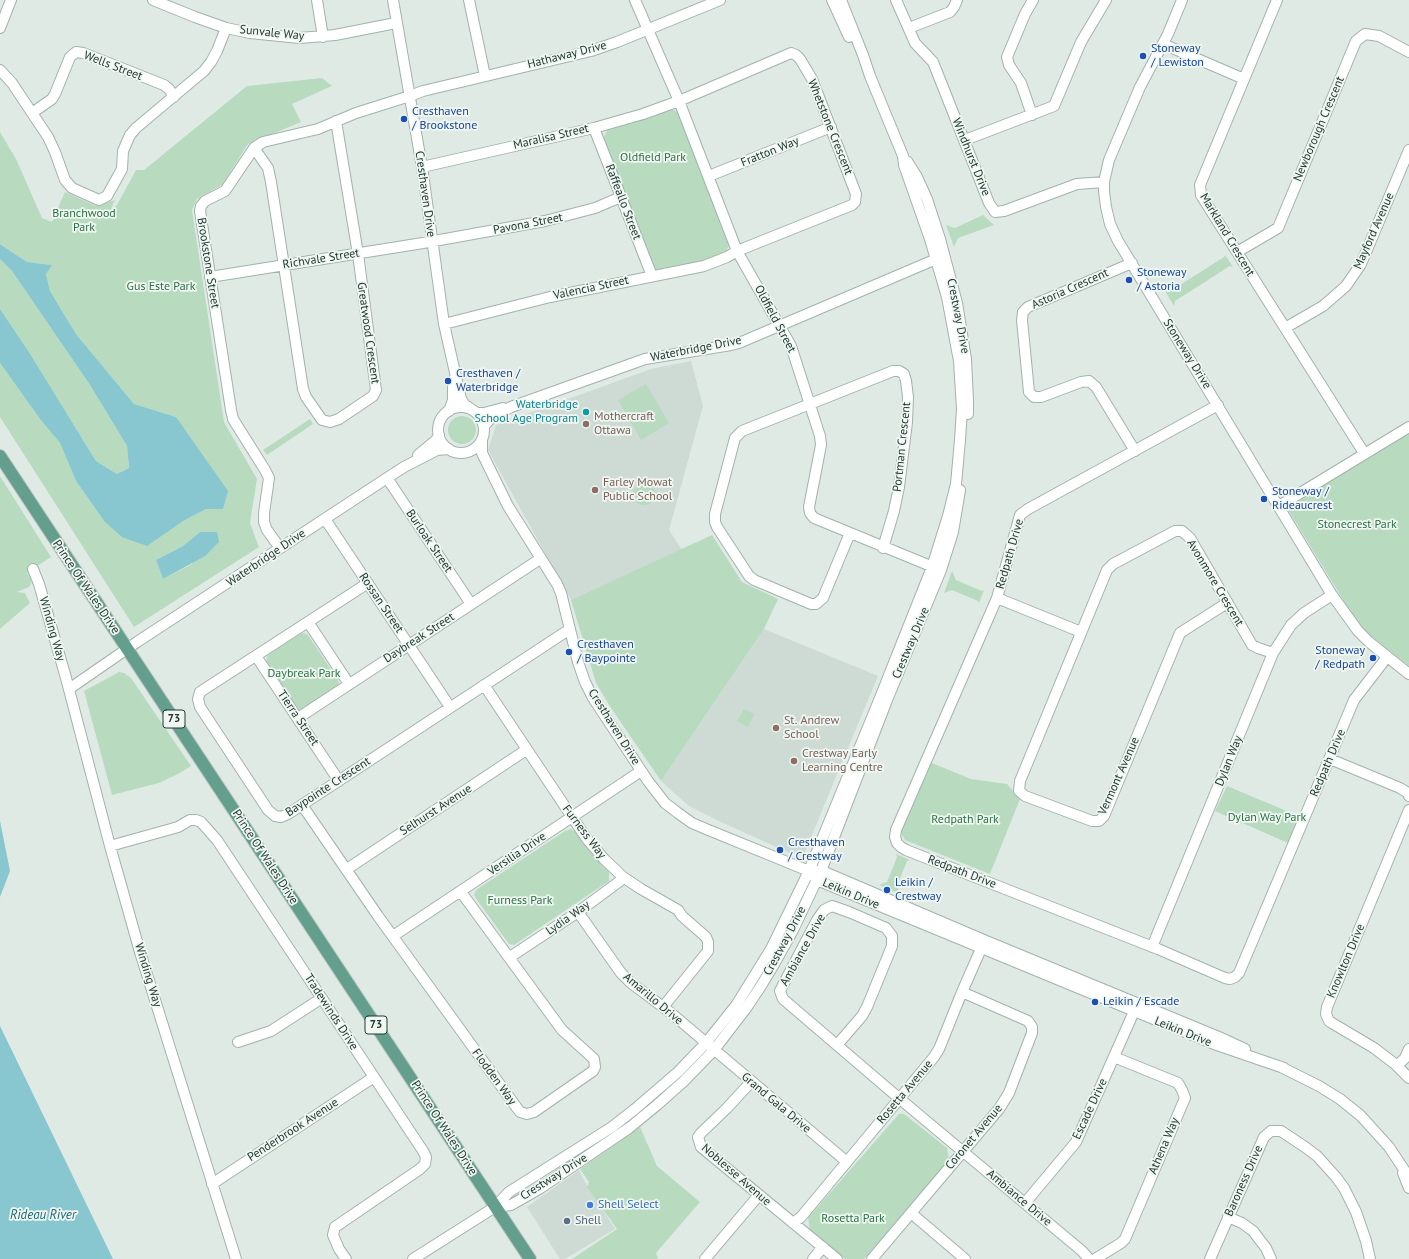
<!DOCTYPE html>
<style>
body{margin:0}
canvas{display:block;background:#dfeae5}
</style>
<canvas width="1409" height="1259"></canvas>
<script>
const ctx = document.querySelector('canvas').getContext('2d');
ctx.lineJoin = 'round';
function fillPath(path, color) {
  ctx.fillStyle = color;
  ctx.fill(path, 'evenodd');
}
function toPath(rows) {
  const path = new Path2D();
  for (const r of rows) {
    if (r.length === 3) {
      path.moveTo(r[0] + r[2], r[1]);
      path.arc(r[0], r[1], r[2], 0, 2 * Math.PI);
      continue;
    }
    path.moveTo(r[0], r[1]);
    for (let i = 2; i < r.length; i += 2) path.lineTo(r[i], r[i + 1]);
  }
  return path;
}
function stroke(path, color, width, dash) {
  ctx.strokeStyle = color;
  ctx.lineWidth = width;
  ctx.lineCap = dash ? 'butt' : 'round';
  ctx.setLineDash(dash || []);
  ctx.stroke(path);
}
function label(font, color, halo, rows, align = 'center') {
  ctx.font = font + ' "PT Sans",sans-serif';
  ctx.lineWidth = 3.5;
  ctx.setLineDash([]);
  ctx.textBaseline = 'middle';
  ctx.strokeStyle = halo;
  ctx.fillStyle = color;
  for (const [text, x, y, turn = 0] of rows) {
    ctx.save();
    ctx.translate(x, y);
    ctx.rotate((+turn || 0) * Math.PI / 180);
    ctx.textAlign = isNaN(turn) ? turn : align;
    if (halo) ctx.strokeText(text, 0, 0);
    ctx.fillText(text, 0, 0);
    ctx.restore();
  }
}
fillPath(toPath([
 [691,361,703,406,669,530,682,550,571,600,488,450,496,425,651,369],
 [764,629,878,676,804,854,792,854,721,822,689,806,661,781],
 [579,1170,586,1184,615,1229,565,1259,560,1259,527,1207]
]), '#cedad4');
fillPath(toPath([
 [322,78,332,86,292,104,301,122,248,144,222,185,197,199,192,210,224,422,257,479,250,523,259,547,134,627,0,417,0,363,40,419,60,443,76,481,104,521,183,521,206,509,223,509,176,417,134,404,76,334,50,291,46,274,51,265,27,262,0,244,0,132,16,159,42,218,52,222,65,192,96,206,115,200,111,209,117,205,136,170,144,170,247,86],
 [200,532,192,564,163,579,156,560,183,546],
 [668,110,674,110,679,113,729,245,724,255,661,272,654,269,603,139,608,129],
 [983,215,994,225,958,238,954,247,946,225,955,228],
 [1225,255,1233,267,1230,266,1175,301,1174,306,1165,291,1169,292,1224,257],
 [0,259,12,271,90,385,127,446,129,468,117,474,96,461,29,352,0,309],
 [646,384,669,423,641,440,618,400],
 [462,430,14],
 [310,419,313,424,267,455,263,450],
 [1409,433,1409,666,1370,635,1356,621,1287,508],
 [0,476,51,557,27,573,31,579,31,583,29,587,17,592,25,593,30,603,0,629],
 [644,494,11],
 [712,535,742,582,778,599,764,629,661,781,611,708,596,683,571,600],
 [952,571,956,580,982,591,984,590,979,603,978,601,952,590,944,593],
 [304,633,308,635,338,680,339,684,336,688,300,712,298,711,266,662,267,658,268,655,300,634],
 [119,672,124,673,131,678,191,766,178,774,159,783,112,795,84,691],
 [744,709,754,714,748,727,737,721],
 [927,761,971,779,1007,784,1020,799,990,874,905,840,898,828],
 [1227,786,1301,817,1288,843,1215,811],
 [571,829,575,832,594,857,609,872,609,881,514,945,509,944,477,900,474,895,476,890,565,831],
 [896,854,910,860,907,861,897,886,900,894,879,885,887,882,897,857],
 [899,1114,904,1114,947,1148,949,1160,864,1259,845,1259,810,1231,808,1218],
 [640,1127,657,1166,700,1202,656,1253,658,1259,572,1259,617,1229,587,1187,589,1182,580,1169]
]), '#b8dbc0');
fillPath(toPath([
 [0,244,27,262,52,265,46,274,50,291,76,334,134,404,176,417,228,491,223,509,206,509,183,521,147,546,122,537,104,521,76,481,60,443,40,419,0,363,0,309,29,352,96,461,117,474,129,468,127,446,90,385,12,271,0,259],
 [200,532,217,532,219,542,205,556,163,579,156,560,183,546],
 [0,821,10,871,0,897],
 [0,1026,113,1259,0,1259]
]), '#88c7cf');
const minor = toPath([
 [153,0,195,17,226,28,250,33,300,38,335,35,396,23],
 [317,0,323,37],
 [393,0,422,167,444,324,461,399,465,405,471,409],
 [469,0,485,76],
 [635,0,679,101,737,251,791,346,820,436,821,445,809,507,810,513,814,518,938,569],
 [832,0,849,37],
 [896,0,915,43,933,62,989,203,995,212,1004,211,1077,184,1104,182],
 [1182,0,1168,34,1140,87,1109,160,1104,182,1104,191,1106,207,1110,224,1118,241,1332,595,1358,631,1369,642,1409,674],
 [1277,0,1200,185,1201,195,1364,453],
 [0,28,11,0],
 [909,28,950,12,954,7,957,0],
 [1163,44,1244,79],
 [0,70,12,83,48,137,55,152,65,180,72,188,99,200,107,196,122,169,123,151,130,135,136,128,204,71,211,62,217,51,226,28],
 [32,113,52,99,55,94,70,57,76,52,83,53,164,85,169,89,174,97],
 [1032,115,1021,83,1009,65,1007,57,1025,14,1033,0],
 [594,128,652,276],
 [965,140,1054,106,1081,42,1106,0],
 [254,148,268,168,271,182,303,389,306,397,322,420,330,422,339,419,373,396,376,390,358,254,336,121],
 [907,161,917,177,927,199,940,239,957,303,966,359,968,401,968,414],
 [422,167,594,128,643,114,679,101,791,53,796,55,800,59,812,79,856,194,855,202,852,205,737,251,727,257,704,266,550,297,444,324],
 [709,176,831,127],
 [1237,252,1278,228,1356,41,1365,34,1379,36,1409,52],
 [1132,263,1028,307,1023,312,1022,320,1029,392,1034,397,1041,397,1081,382,1089,381,1096,387,1135,451],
 [210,277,423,243,545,221,595,208,621,197],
 [1285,328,1323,306,1346,286,1361,264,1409,150],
 [1218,405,1028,509,1020,515,997,598,896,830,895,837,897,843,901,847,906,850,1158,949,1225,978,1230,979,1235,977,1239,973,1354,700,1387,657],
 [461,430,23],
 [449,411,453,400,453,380],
 [477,413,484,413,503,408],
 [484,426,491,418,511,407,645,359,731,345,739,343,941,257],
 [482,440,482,453,508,506,557,584,561,593,578,662,585,682,593,698,648,781,665,803,678,813,692,823,706,829,809,871,817,880,824,883,1214,1044,1284,1068],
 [418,455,436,440,439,435],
 [387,478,471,604],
 [1279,506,1409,427],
 [325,519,450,707],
 [850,533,823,598,816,604,811,604,754,580,749,576,717,527,715,522,715,514,735,438,742,431,893,371,899,371,904,374,906,381,908,397,907,422,899,487,894,511,883,548],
 [280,548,267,530,264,522,264,513,269,478,265,470,233,419,231,410,200,211,201,206,205,201,225,191,254,148,263,142,318,129,356,113,410,96,423,91,591,51,617,42,720,0],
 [33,569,39,584,66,678,110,846,140,952,236,1259],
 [368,583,200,692,198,699,200,707,268,810,275,816,281,817,288,814,570,629],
 [997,598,1081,632],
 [1227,603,1180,633,1104,816,1099,821,1092,821,1025,796,1019,791,1020,781,1107,570,1113,564,1175,531,1182,531,1190,538,1252,645,1258,648,1273,653],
 [308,622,349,684],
 [256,656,339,781],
 [484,685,572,817,587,839,604,859,623,877,641,889,678,910,682,916,706,937,708,942,708,951,663,1007],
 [69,689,137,642,387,478,404,467,437,450,449,449],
 [298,718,540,559],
 [1330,759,1400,788,1408,793,1409,796],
 [302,805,378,916,517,1108,520,1112,527,1114,534,1112,593,1071,595,1067,594,1059,562,1030,461,892],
 [1409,810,1327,1007,1326,1014,1329,1021,1332,1023,1374,1048,1395,1064,1409,1078],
 [110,846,178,827,190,820,196,820,201,822,217,840,423,1151,426,1157,425,1164,420,1169,335,1227,333,1235,339,1249,346,1259],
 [347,869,526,750],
 [815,871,821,871,827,873,984,940,1219,1037,1245,1049],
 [578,912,621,973,631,983,671,1013,847,1162],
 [393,936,641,771],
 [1152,947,1273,653,1291,625,1304,613,1332,595],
 [510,957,578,912,620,881,623,877],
 [238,1042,271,1031,322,998],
 [837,1045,862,1016,867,1007,892,946,892,936,886,928,849,912,832,906,824,910,817,920,783,985,780,991,783,999,900,1099,1082,1251,1089,1259],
 [1279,1066,1319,1086,1340,1099,1361,1116,1389,1147,1409,1177],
 [1397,1066,1405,1058,1409,1049],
 [751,1082,727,1108,701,1133,698,1137,701,1147,837,1259],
 [1403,1173,1409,1188],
 [212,1184,374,1077],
 [1025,1203,1076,1142,1136,1007],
 [495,1207,511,1205,539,1189,629,1128,657,1105,684,1081,714,1050,747,1007,761,986,773,966,793,930,821,871,887,700,941,570,953,532,960,490],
 [911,1213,965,1259],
 [1228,1217,1242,1223,1253,1231,1266,1248,1271,1259],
 [793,1223,801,1217,934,1057,939,1049,962,992,984,942],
 [413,1259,495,1207,509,1192,612,1127,635,1109,678,1072,706,1043,737,1004,771,949,809,871,880,698,932,567,948,516,956,484,960,440,962,409,959,361,947,297,930,239,904,165,903,156,870,76,863,55,841,0],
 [705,1259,759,1195],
 [813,1259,823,1247],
 [872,1259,999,1109,1009,1093,1032,1033,1032,1027,1028,1021,962,992],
 [1095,1259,1121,1243,1125,1239,1185,1098,1182,1090,1178,1083,1114,1057],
 [1210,1259,1264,1137,1271,1131,1281,1131,1305,1147,1317,1156,1336,1177,1344,1188,1356,1212,1366,1241,1370,1259]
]);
const major = toPath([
 [0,456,530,1259]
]);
stroke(minor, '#a2b2ac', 12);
stroke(major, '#bcc4c2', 14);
stroke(minor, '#fff', 10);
stroke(major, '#649f8d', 12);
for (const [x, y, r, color] of [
 [1143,56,4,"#1a4fb4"],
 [404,119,4,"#1a4fb4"],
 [1129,280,4,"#1a4fb4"],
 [448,381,4,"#1a4fb4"],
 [586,412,4,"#0f9aa8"],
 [586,424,4,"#8d6e63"],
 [595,490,4,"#8d6e63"],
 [1264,499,4,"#1a4fb4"],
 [569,652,4,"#1a4fb4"],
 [1373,658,4,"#1a4fb4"],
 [776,728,4,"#8d6e63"],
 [794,761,4,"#8d6e63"],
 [780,850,4,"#1a4fb4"],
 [887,890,4,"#1a4fb4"],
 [1095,1002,4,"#1a4fb4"],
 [590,1205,4,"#3f7fe0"],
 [567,1221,4,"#5c6f8a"]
]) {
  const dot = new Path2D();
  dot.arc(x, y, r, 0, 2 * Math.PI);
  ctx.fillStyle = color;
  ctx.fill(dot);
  stroke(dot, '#f0f7f3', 1.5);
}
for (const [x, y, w] of [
 [174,719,22],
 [376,1025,22]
]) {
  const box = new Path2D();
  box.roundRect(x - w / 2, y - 9, w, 18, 3);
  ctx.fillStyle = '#f0f7f3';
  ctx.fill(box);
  stroke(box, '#213a32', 1);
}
label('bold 11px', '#213a32', null, [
 ["73",174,719],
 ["73",376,1025]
]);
label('12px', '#213a32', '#f0f7f3', [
 ["Sunvale Way",272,33,6],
 ["Hathaway Drive",567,55,-14],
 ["Wells Street",113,66,21],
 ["Whetstone Crescent",830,127,68],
 ["Newborough Crescent",1319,129,-67],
 ["Maralisa Street",551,137,-13],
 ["Fratton Way",770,152,-22],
 ["Windhurst Drive",971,157,68],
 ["Cresthaven Drive",425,194,82],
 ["Raffeallo Street",623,202,69],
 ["Pavona Street",528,224,-11],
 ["Mayford Avenue",1374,231,-66],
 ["Markland Crescent",1227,235,59],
 ["Richvale Street",321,259,-9],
 ["Brookstone Street",208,263,81],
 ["Valencia Street",591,288,-12],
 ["Astoria Crescent",1070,289,-24],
 ["Crestway Drive",958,316,79],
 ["Oldfield Street",775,319,62],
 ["Greatwood Crescent",368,333,82],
 ["Waterbridge Drive",696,349,-11],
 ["Stoneway Drive",1187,354,58],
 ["Portman Crescent",902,447,-84],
 ["Burloak Street",429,541,56],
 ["Redpath Drive",1010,554,-74],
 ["Waterbridge Drive",266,558,-34],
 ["Avonmore Crescent",1215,583,59],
 ["Prince Of Wales Drive",86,587,56],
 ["Rossan Street",381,603,56],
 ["Winding Way",52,629,74],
 ["Daybreak Street",419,638,-33],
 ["Crestway Drive",911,643,-67],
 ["Tierra Street",298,718,56],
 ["Cresthaven Drive",614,727,58],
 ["Dylan Way",1229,761,-68],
 ["Redpath Drive",1328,763,-67],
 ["Vermont Avenue",1119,776,-66],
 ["Baypointe Crescent",328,787,-33],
 ["Selhurst Avenue",436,810,-33],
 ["Furness Way",584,832,53],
 ["Versilia Drive",517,854,-34],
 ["Prince Of Wales Drive",265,857,57],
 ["Redpath Drive",962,872,21],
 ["Leikin Drive",851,894,23],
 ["Lydia Way",568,918,-35],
 ["Crestway Drive",785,941,-62],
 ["Ambiance Drive",803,950,-61],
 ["Knowlton Drive",1346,961,-67],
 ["Winding Way",148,975,73],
 ["Amarillo Drive",653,999,40],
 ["Tradewinds Drive",331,1012,57],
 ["Leikin Drive",1183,1032,22],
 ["Flodden Way",494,1077,54],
 ["Rosetta Avenue",905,1092,-50],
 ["Grand Gala Drive",776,1103,40],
 ["Escade Drive",1090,1109,-65],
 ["Prince Of Wales Drive",444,1128,57],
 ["Penderbrook Avenue",293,1130,-33],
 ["Coronet Avenue",974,1137,-50],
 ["Athena Way",1164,1146,-67],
 ["Noblesse Avenue",736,1175,41],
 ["Crestway Drive",554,1177,-32],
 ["Baroness Drive",1244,1181,-66],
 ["Ambiance Drive",1019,1198,40]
]);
label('12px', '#164399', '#f0f7f3', [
 ["Stoneway",1151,49],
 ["/ Lewiston",1151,63],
 ["Cresthaven",412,112],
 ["/ Brookstone",412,126],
 ["Stoneway",1137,273],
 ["/ Astoria",1137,287],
 ["Cresthaven /",456,374],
 ["Waterbridge",456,388],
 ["Stoneway /",1272,492],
 ["Rideaucrest",1272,506],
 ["Cresthaven",577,645],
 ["/ Baypointe",577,659],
 ["Stoneway",1365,651,"right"],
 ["/ Redpath",1365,665,"right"],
 ["Cresthaven",788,843],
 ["/ Crestway",788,857],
 ["Leikin /",895,883],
 ["Crestway",895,897],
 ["Leikin / Escade",1103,1002]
], 'left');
label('12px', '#2c7043', '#f0f7f3', [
 ["Oldfield Park",653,158],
 ["Branchwood",84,214],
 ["Park",84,228],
 ["Gus Este Park",161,287],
 ["Stonecrest Park",1357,525],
 ["Daybreak Park",304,674],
 ["Dylan Way Park",1267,818],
 ["Redpath Park",965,820],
 ["Furness Park",520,901],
 ["Rosetta Park",853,1219]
]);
label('12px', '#0d838f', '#f0f7f3', [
 ["Waterbridge",578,405],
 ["School Age Program",578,419]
], 'right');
label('12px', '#785e54', '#f0f7f3', [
 ["Mothercraft",594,417],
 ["Ottawa",594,431],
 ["Farley Mowat",603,483],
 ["Public School",603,497],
 ["St. Andrew",784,721],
 ["School",784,735],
 ["Crestway Early",802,754],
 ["Learning Centre",802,768]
], 'left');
label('12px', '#366cbe', '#f0f7f3', [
 ["Shell Select",598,1205]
], 'left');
label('12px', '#4e5e75', '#f0f7f3', [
 ["Shell",575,1221]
], 'left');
label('italic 13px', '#1c6a74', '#f0f7f3', [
 ["Rideau River",43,1215]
]);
</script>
